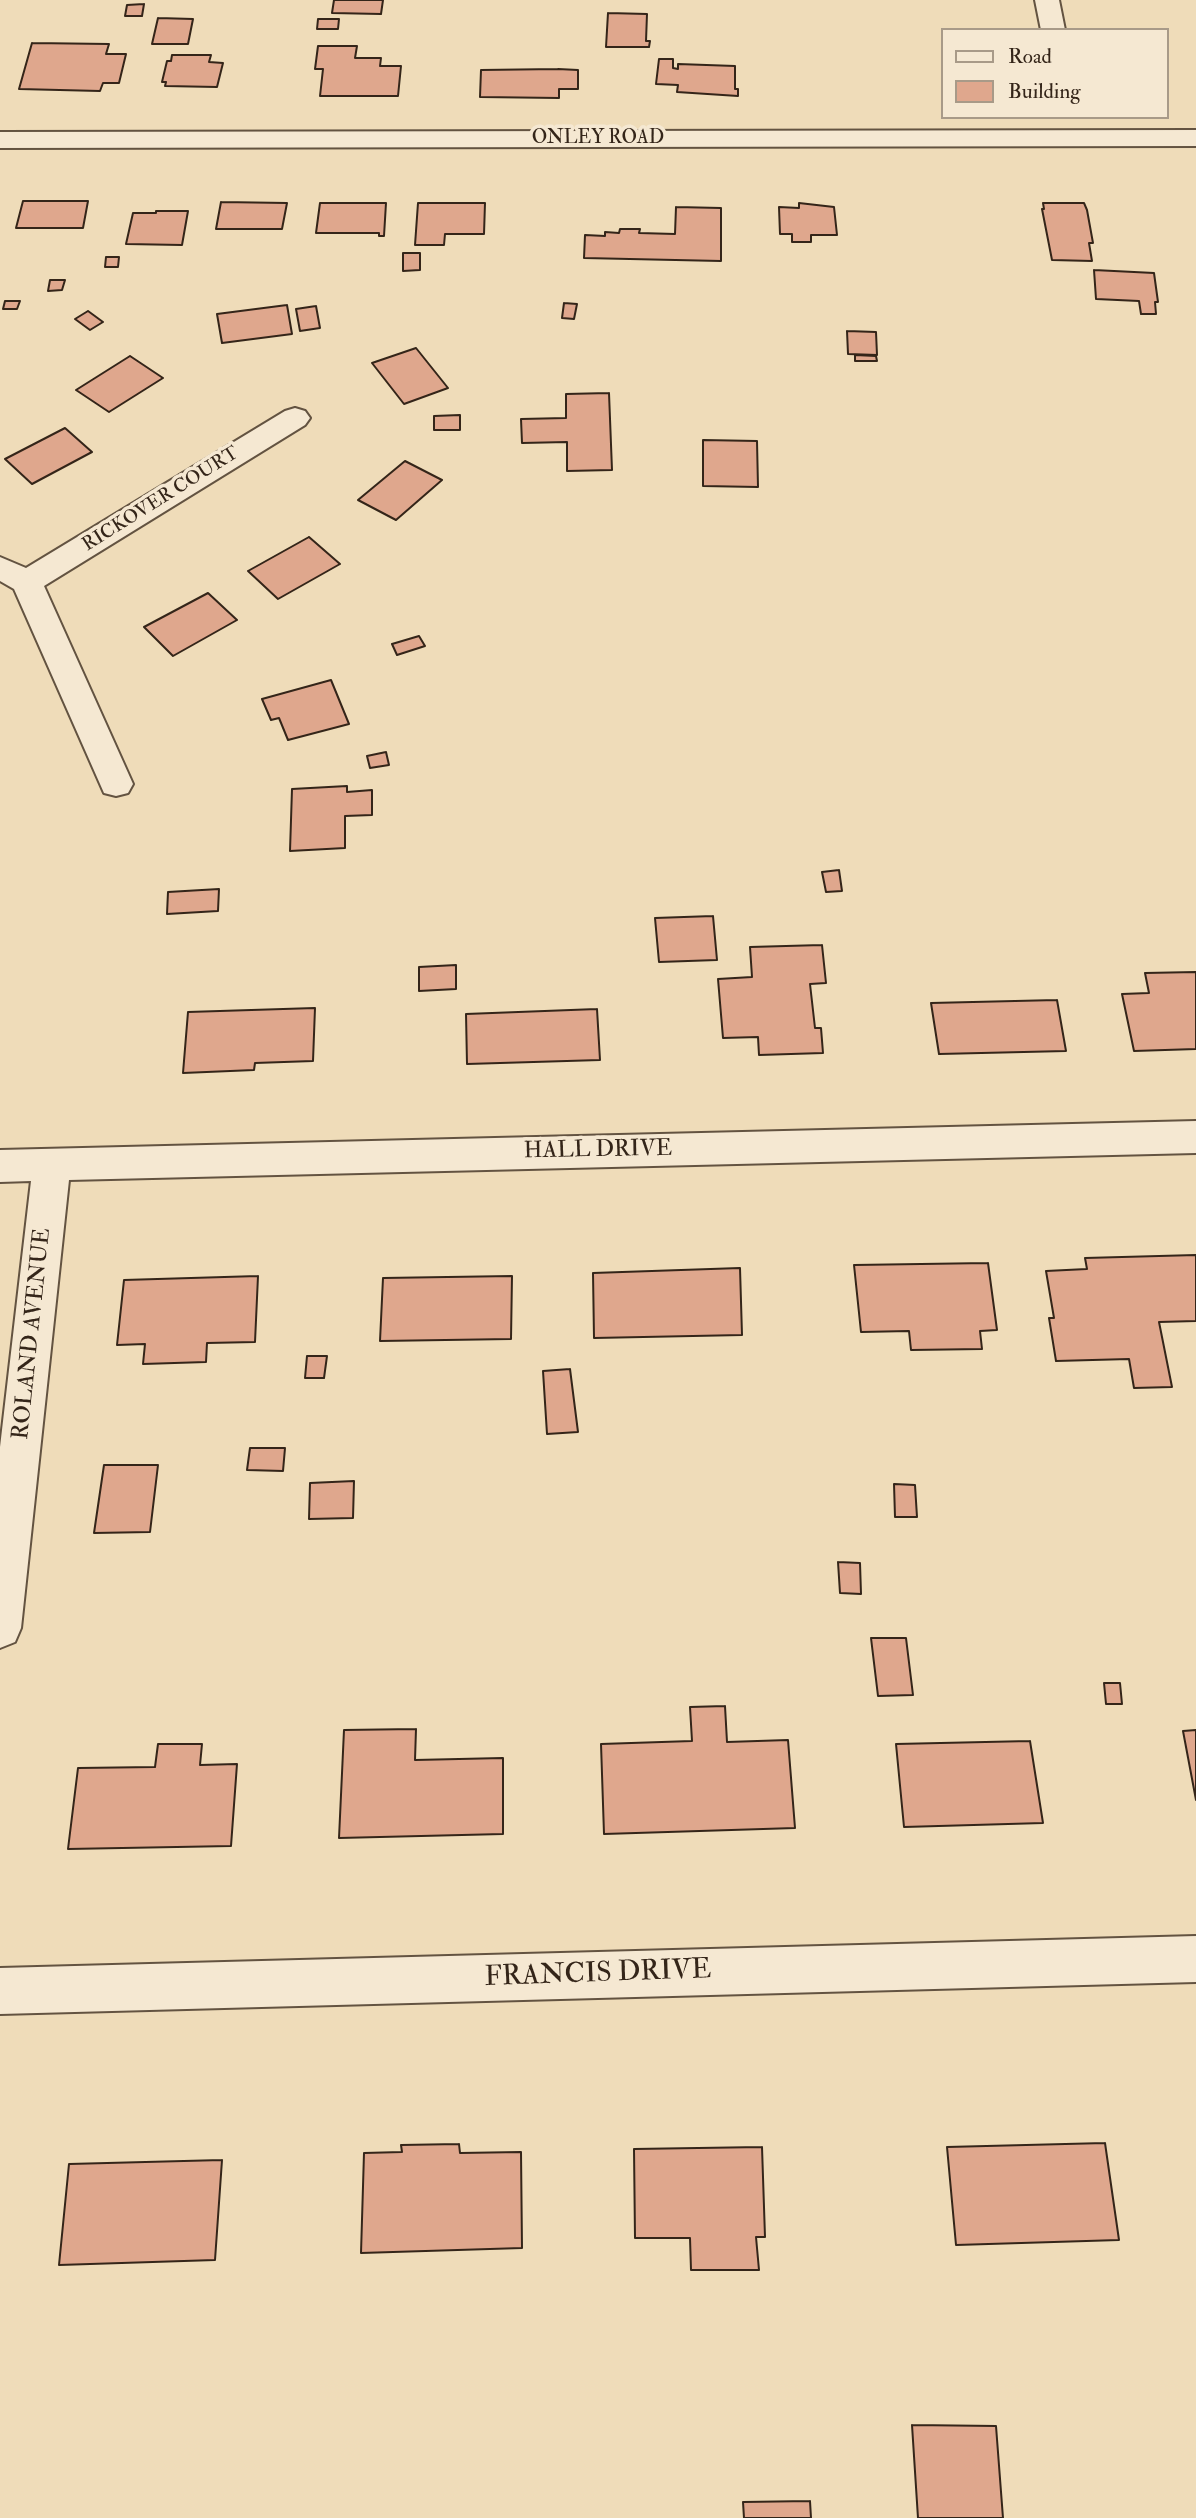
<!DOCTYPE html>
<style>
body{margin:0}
#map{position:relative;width:1196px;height:2518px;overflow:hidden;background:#efdcb9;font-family:"IM FELL Double Pica",serif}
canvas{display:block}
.legend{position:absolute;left:941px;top:28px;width:228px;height:91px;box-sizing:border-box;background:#f5e8d2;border:2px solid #a89a88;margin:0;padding:9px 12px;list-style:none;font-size:21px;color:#342519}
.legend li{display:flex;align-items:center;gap:14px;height:35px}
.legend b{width:35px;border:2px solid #a89a88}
</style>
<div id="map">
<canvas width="1196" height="2518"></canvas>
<ul class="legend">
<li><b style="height:9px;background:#f5e8d2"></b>Road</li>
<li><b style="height:19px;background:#dfa78d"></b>Building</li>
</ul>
</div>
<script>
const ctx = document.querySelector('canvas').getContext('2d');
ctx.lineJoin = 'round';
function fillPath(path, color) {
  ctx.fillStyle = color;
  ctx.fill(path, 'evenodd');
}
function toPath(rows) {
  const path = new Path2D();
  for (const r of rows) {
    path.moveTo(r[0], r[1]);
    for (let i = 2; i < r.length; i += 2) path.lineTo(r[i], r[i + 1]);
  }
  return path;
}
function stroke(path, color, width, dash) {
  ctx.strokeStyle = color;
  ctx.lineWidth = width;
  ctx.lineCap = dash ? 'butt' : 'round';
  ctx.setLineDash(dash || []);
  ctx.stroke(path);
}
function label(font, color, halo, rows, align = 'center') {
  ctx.font = font + ' "IM FELL Double Pica",serif';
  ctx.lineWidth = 7;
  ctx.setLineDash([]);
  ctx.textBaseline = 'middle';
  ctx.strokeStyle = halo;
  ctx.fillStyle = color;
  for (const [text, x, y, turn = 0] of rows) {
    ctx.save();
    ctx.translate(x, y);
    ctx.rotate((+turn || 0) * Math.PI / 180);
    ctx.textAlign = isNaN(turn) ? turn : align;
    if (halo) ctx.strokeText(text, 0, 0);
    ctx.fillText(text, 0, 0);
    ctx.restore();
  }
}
const building = toPath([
 [334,0,383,0,381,14,332,13,334,0],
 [144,4,142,16,125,16,127,5,144,4],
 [608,13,647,14,646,41,650,41,649,47,606,47,608,13],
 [158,18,193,19,188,44,152,44,158,18],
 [318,19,339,19,338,29,317,29,318,19],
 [32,43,109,44,106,54,126,54,119,83,103,83,100,91,19,89,32,43],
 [318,46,357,46,355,58,381,58,380,66,401,66,398,96,320,96,323,69,315,69,318,46],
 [172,55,211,55,209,62,223,63,217,87,165,86,166,82,162,82,167,61,171,61,172,55],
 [659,59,673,59,673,68,678,69,678,64,735,66,735,89,738,89,738,96,677,92,678,85,656,84,659,59],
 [558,69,578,70,578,89,559,89,559,98,480,97,481,70,558,69],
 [23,201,88,201,83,228,16,228,23,201],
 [221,202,287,203,282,229,216,229,221,202],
 [320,203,386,203,384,236,379,236,379,233,316,233,320,203],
 [418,203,485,203,484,234,445,234,444,245,415,245,418,203],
 [799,203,834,207,837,235,811,235,811,242,792,242,792,234,780,234,779,207,799,208,799,203],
 [1043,203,1084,203,1087,210,1093,243,1089,243,1092,261,1052,260,1042,209,1044,209,1043,203],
 [676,207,721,208,721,261,584,258,585,235,605,236,605,232,619,233,620,229,640,229,639,233,675,234,676,207],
 [156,211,188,211,182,245,126,244,133,213,156,213,156,211],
 [403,253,420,253,420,270,403,271,403,253],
 [106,257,119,257,118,267,105,267,106,257],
 [1094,270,1154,273,1158,302,1155,302,1156,314,1141,314,1139,301,1096,299,1094,270],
 [50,280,65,280,62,290,48,291,50,280],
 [5,301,20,301,17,309,3,309,5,301],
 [564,303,577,304,574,319,562,318,564,303],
 [287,305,292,334,222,343,217,314,287,305],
 [316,306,320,328,300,331,296,309,316,306],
 [88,311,103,322,90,330,75,319,88,311],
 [847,331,876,332,877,355,848,354,847,331],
 [416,348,448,388,404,404,372,363,416,348],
 [855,355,876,356,877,361,855,361,855,355],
 [130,356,163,378,109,412,76,390,130,356],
 [609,393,612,470,567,471,567,442,522,443,521,419,566,418,566,394,609,393],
 [460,415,460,430,434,430,434,416,460,415],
 [65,428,92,452,32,484,5,459,65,428],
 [703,440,757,441,758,487,703,486,703,440],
 [405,461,442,480,396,520,358,500,405,461],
 [309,537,340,564,278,599,248,571,309,537],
 [208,593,237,620,173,656,144,627,208,593],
 [419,636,425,646,397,655,392,644,419,636],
 [331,680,349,724,288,740,279,718,271,720,262,699,331,680],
 [386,752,389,765,370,768,367,756,386,752],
 [347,786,347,792,372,790,372,815,345,816,345,848,290,851,292,789,347,786],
 [839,870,842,891,826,892,822,872,839,870],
 [219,889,218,911,167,914,168,892,219,889],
 [713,916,717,960,659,962,655,918,713,916],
 [822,945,826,983,810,984,815,1028,821,1028,823,1053,759,1055,758,1037,723,1038,718,979,752,977,750,947,822,945],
 [456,965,456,989,419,991,419,967,456,965],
 [1196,972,1196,1049,1134,1051,1122,994,1149,993,1145,973,1196,972],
 [1057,1000,1066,1051,939,1054,931,1003,1057,1000],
 [315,1008,313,1061,255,1063,254,1070,183,1073,188,1012,315,1008],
 [597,1009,600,1060,467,1064,466,1014,597,1009],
 [1196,1255,1196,1321,1159,1322,1172,1387,1134,1388,1129,1359,1056,1361,1049,1318,1054,1318,1046,1271,1087,1269,1085,1258,1196,1255],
 [988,1263,997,1330,980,1331,982,1349,911,1350,909,1331,861,1332,854,1265,988,1263],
 [740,1268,742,1335,594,1338,593,1273,740,1268],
 [258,1276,255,1342,207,1343,206,1362,143,1364,145,1344,117,1345,124,1280,258,1276],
 [512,1276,511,1339,380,1341,383,1278,512,1276],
 [307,1356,327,1356,324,1378,305,1378,307,1356],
 [570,1369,578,1432,547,1434,543,1371,570,1369],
 [250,1448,285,1448,283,1471,247,1470,250,1448],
 [104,1465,158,1465,150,1532,94,1533,104,1465],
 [354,1481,353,1518,309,1519,310,1483,354,1481],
 [894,1484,915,1485,917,1517,895,1517,894,1484],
 [838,1562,860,1563,861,1594,840,1593,838,1562],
 [871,1638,906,1638,913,1695,878,1696,871,1638],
 [1104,1683,1120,1683,1122,1704,1106,1704,1104,1683],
 [725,1706,727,1742,788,1740,795,1828,604,1834,601,1744,692,1741,690,1707,725,1706],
 [416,1729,415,1760,503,1758,503,1834,339,1838,344,1730,416,1729],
 [1196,1730,1196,1800,1183,1731,1196,1730],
 [1030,1741,1043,1823,904,1827,896,1744,1030,1741],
 [158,1744,202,1744,200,1765,237,1764,231,1846,68,1849,78,1768,155,1767,158,1744],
 [1105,2143,1119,2240,956,2245,947,2147,1105,2143],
 [459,2144,460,2153,521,2152,522,2248,361,2253,364,2153,402,2152,401,2145,459,2144],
 [762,2147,765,2237,756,2237,759,2270,691,2270,690,2238,635,2238,634,2149,762,2147],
 [222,2160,215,2260,59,2265,69,2164,222,2160],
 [912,2425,996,2426,1003,2518,918,2518,912,2425],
 [810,2501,811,2518,744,2518,743,2502,810,2501]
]);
fillPath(building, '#dfa78d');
stroke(building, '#342519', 2);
const minor = toPath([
 [1035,0,1059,0,1065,30,1041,30,1035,0],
 [1196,130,1196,146,0,148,0,132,1196,130],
 [295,408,305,411,310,418,305,425,44,586,133,784,128,793,116,796,104,793,14,589,0,581,0,557,26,568,285,411,295,408],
 [1196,1121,1196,1153,69,1180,21,1628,15,1642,0,1648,0,1447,31,1181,0,1182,0,1150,1196,1121],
 [1196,1936,1196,1982,0,2014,0,1968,1196,1936]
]);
stroke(minor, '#635341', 4);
fillPath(minor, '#f5e8d2');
label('19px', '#342519', '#f5e8d2', [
 ["ONLEY ROAD",598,139],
 ["RICKOVER COURT",161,500,-32]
]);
label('23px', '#342519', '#f5e8d2', [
 ["HALL DRIVE",598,1151,-1],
 ["ROLAND AVENUE",33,1334,-84]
]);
label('28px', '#342519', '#f5e8d2', [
 ["FRANCIS DRIVE",598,1975,-2]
]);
</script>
